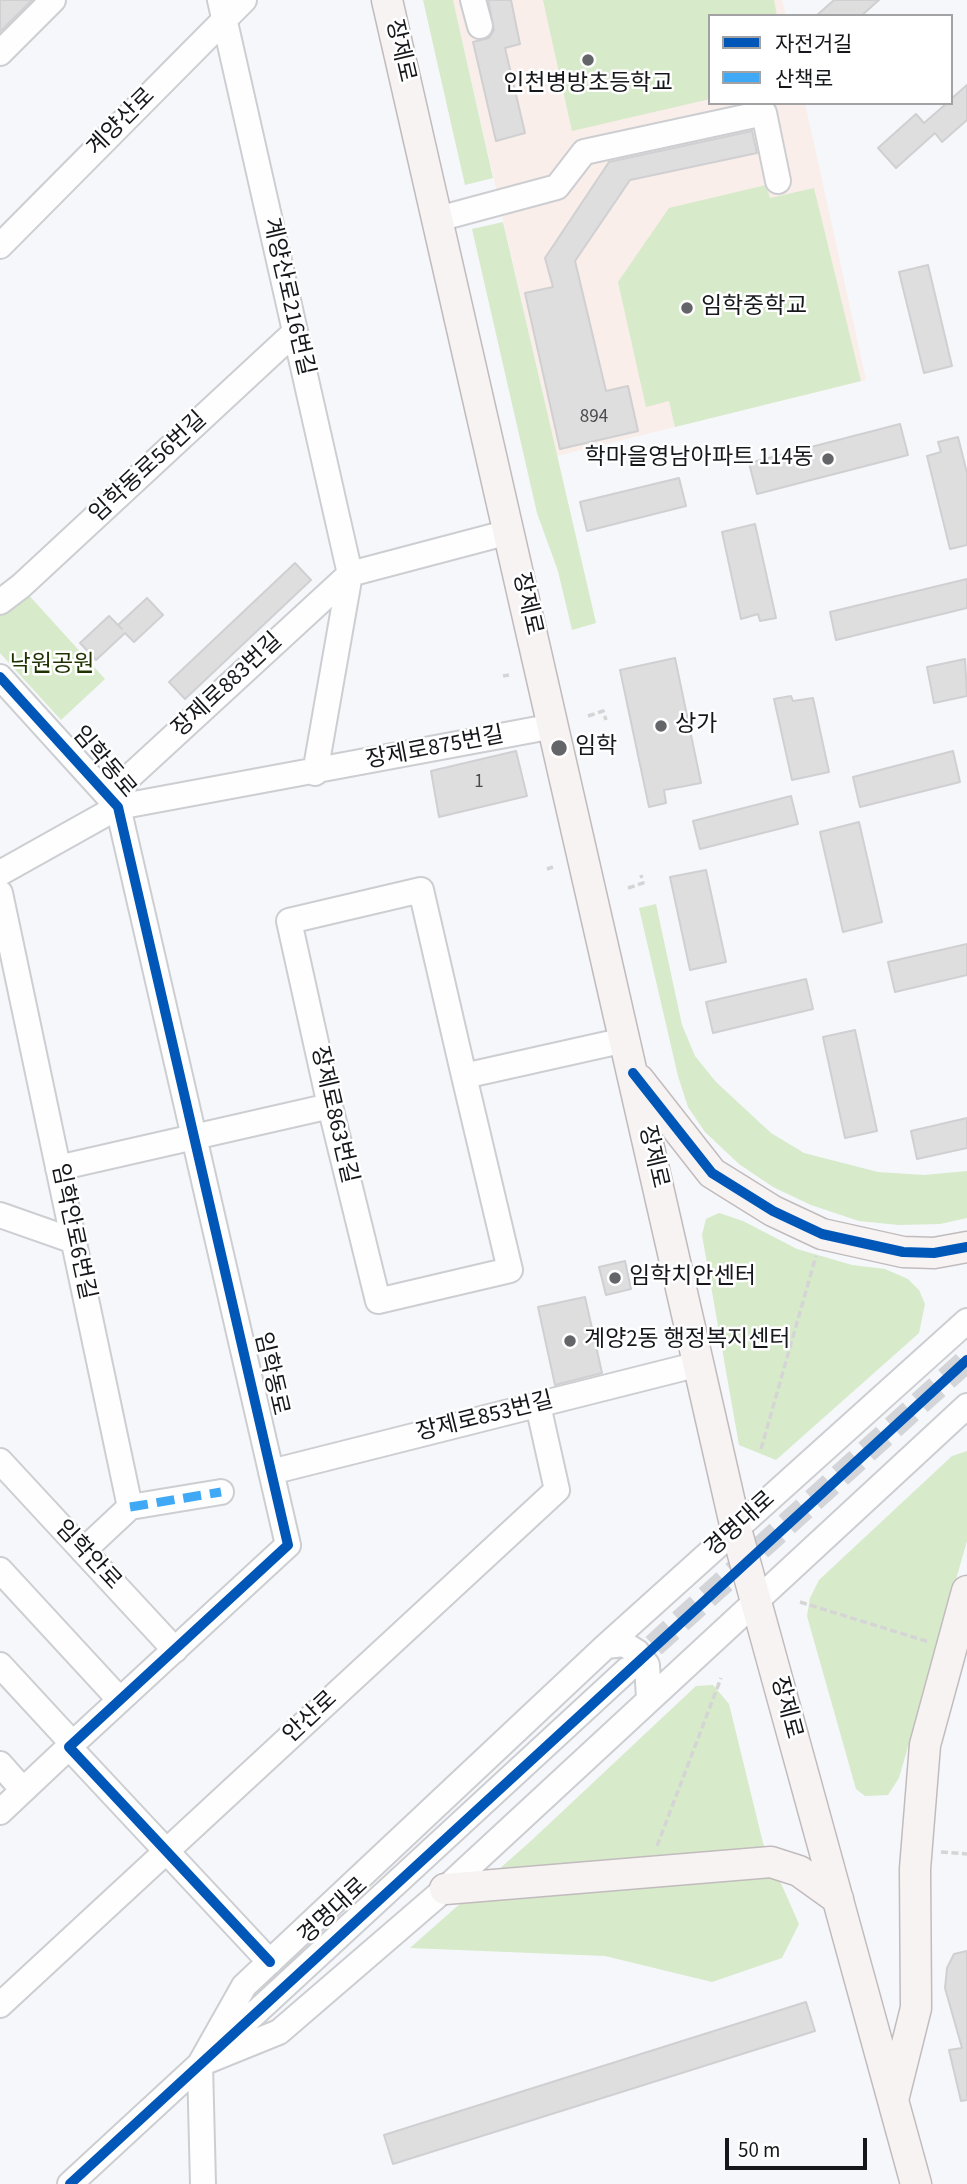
<!DOCTYPE html>
<meta charset="utf-8">
<style>
body{margin:0}
#map{position:relative;width:967px;height:2184px;overflow:hidden;background:#f5f7fb;font-family:"Source Sans 3","Noto Sans KR",sans-serif}
canvas{display:block}
.legend{position:absolute;left:708px;top:14px;width:245px;height:91px;box-sizing:border-box;background:#fff;border:2px solid #a2a2a4;margin:0;padding:9px 12px;list-style:none;font-size:21px;color:#16171b}
.legend li{display:flex;align-items:center;gap:14px;height:35px}
.legend b{width:35px;border:2px solid #a2a2a4}
.scale{position:absolute;left:725px;top:2138px;width:142px;height:32px;box-sizing:border-box;border:4px solid #16171b;border-top:0;padding-left:9px;font-size:21px;line-height:24px;white-space:nowrap;color:#16171b;-webkit-text-stroke:5px #fff;paint-order:stroke}
</style>
<div id="map">
<canvas width="967" height="2184"></canvas>
<ul class="legend">
<li><b style="height:9px;background:#0057b8"></b>자전거길</li>
<li><b style="height:9px;background:#3fa9f5"></b>산책로</li>
</ul>
<div class="scale">50 m</div>
</div>
<script>
const ctx = document.querySelector('canvas').getContext('2d');
ctx.lineJoin = 'round';
function fillPath(path, color) {
  ctx.fillStyle = color;
  ctx.fill(path, 'evenodd');
}
function toPath(rows) {
  const path = new Path2D();
  for (const r of rows) {
    path.moveTo(r[0], r[1]);
    for (let i = 2; i < r.length; i += 2) path.lineTo(r[i], r[i + 1]);
  }
  return path;
}
function stroke(path, color, width, dash) {
  ctx.strokeStyle = color;
  ctx.lineWidth = width;
  ctx.lineCap = dash ? 'butt' : 'round';
  ctx.setLineDash(dash || []);
  ctx.stroke(path);
}
function label(font, color, halo, rows, align = 'center') {
  ctx.font = font + ' "Source Sans 3","Noto Sans KR",sans-serif';
  ctx.lineWidth = 5;
  ctx.setLineDash([]);
  ctx.textBaseline = 'middle';
  ctx.strokeStyle = halo;
  ctx.fillStyle = color;
  for (const [text, x, y, turn = 0] of rows) {
    ctx.save();
    ctx.translate(x, y);
    ctx.rotate((+turn || 0) * Math.PI / 180);
    ctx.textAlign = isNaN(turn) ? turn : align;
    if (halo) ctx.strokeText(text, 0, 0);
    ctx.fillText(text, 0, 0);
    ctx.restore();
  }
}
fillPath(toPath([
 [453,0,782,0,786,16,710,16,710,103,805,103,866,380,557,456]
]), '#f9eee9');
fillPath(toPath([
 [423,0,453,0,493,178,465,185],
 [543,0,774,0,777,16,710,16,710,99,572,131],
 [766,185,770,198,814,188,861,381,675,427,669,401,646,407,618,282,669,208],
 [503,222,596,623,572,630,558,571,537,513,472,229],
 [25,591,105,679,61,720,0,653,0,613],
 [656,904,682,1025,695,1056,716,1082,771,1133,804,1153,878,1172,924,1175,967,1171,967,1218,940,1224,899,1225,859,1221,811,1205,773,1187,739,1164,705,1132,688,1107,678,1076,639,908],
 [719,1213,743,1221,797,1249,852,1265,885,1269,908,1279,919,1290,925,1304,919,1333,776,1460,739,1445,702,1235,706,1219],
 [967,1451,967,1541,899,1778,888,1795,865,1796,856,1789,807,1616,810,1598,819,1580,952,1456],
 [713,1685,729,1704,763,1843,799,1924,782,1958,712,1982,605,1956,410,1948,532,1840,696,1686]
]), '#d7eaca');
const building = toPath([
 [0,0,32,0,0,32,0,0],
 [488,0,511,0,520,44,505,48,525,133,496,141,473,42,489,38,494,30,488,0],
 [834,0,879,0,861,16,816,16,834,0],
 [967,85,967,120,942,142,935,133,896,168,878,148,916,114,924,123,947,103,951,103,951,99,967,85],
 [752,131,757,153,630,180,575,261,606,391,628,386,638,431,560,449,525,293,553,287,545,258,609,162,752,131],
 [928,265,952,366,924,373,899,272,928,265],
 [900,424,908,455,757,494,749,463,900,424],
 [958,437,967,473,967,545,950,549,927,456,941,452,938,442,958,437],
 [679,478,686,506,587,531,580,502,679,478],
 [755,524,776,618,760,621,758,614,741,619,722,532,755,524],
 [295,563,311,580,185,699,169,682,295,563],
 [967,579,967,608,836,640,830,612,967,579],
 [147,598,163,615,134,642,125,633,96,660,80,643,109,616,122,629,118,625,147,598],
 [675,658,701,783,664,790,666,803,649,807,620,670,675,658],
 [965,659,967,696,934,703,927,667,965,659],
 [791,696,793,701,813,698,829,772,792,780,774,699,791,696],
 [516,751,527,796,439,817,431,771,516,751],
 [953,751,960,782,860,807,853,777,953,751],
 [791,796,798,824,700,849,693,821,791,796],
 [859,822,882,922,843,932,820,832,859,822],
 [706,870,726,962,690,970,670,877,706,870],
 [967,944,967,975,895,992,888,962,967,944],
 [806,979,813,1009,713,1033,706,1002,806,979],
 [855,1030,877,1131,845,1138,823,1037,855,1030],
 [967,1118,967,1148,917,1159,911,1131,967,1118],
 [625,1261,631,1289,606,1295,599,1267,625,1261],
 [585,1297,602,1373,555,1385,538,1307,585,1297],
 [967,1951,967,2100,961,2101,949,2050,962,2048,945,1988,947,1968,954,1954,967,1951],
 [806,2002,815,2031,393,2164,384,2135,806,2002]
]);
fillPath(building, '#dfdedf');
stroke(building, '#d0cfd1', 2);
stroke(toPath([
 [627,1670,967,1360]
]), '#d4d5d9', 24, [24, 12]);
const minor = toPath([
 [220,0,350,574,315,773],
 [473,0,480,26],
 [0,53,53,0],
 [438,219,557,187,584,152,764,113,778,181],
 [0,246,244,0],
 [0,602,21,586,295,332],
 [0,677,118,807,288,1545,69,1747,270,1962],
 [118,807,126,780,350,574,509,532],
 [0,873,118,807,554,726],
 [0,893,130,1507,83,1551],
 [464,1076,510,1270,378,1301,330,1106,289,921,421,890,464,1076,625,1040],
 [58,1168,330,1106],
 [0,1215,74,1241],
 [0,1461,175,1650],
 [271,1472,699,1364],
 [130,1507,221,1492],
 [0,1570,120,1700],
 [606,1646,624,1644,637,1652,647,1665,649,1698],
 [0,1665,73,1744],
 [0,1764,23,1790],
 [0,1812,69,1747],
 [0,2005,557,1490,538,1405],
 [200,2064,244,1986,606,1646,967,1321],
 [200,2064,279,2032,445,1889,967,1406],
 [200,2064,203,2184],
 [70,2184,627,1670]
]);
const major = toPath([
 [387,0,736,1529,916,2184],
 [639,1080,712,1173,773,1211,822,1234,903,1252,934,1253,967,1247],
 [445,1889,771,1862,799,1871,838,1899],
 [894,2096,916,2008,915,1869,925,1745,967,1591]
]);
stroke(minor, '#cdced2', 28);
stroke(major, '#c2bbbd', 33);
stroke(toPath([
 [503,676,509,675],
 [588,716,603,711,606,720],
 [547,869,553,867],
 [628,888,643,883,641,875],
 [761,1449,816,1256],
 [800,1602,929,1642],
 [657,1846,721,1678],
 [941,1852,967,1854]
]), '#d5d5d6', 3.5, [7, 3.5]);
stroke(minor, '#fefefe', 24);
stroke(major, '#f7f3f3', 30);
stroke(toPath([
 [130,1507,221,1492]
]), '#3fa9f5', 9, [18, 9]);
stroke(toPath([
 [0,677,118,807,288,1545,69,1747,270,1962],
 [633,1073,712,1173,773,1211,822,1234,903,1252,934,1253,967,1247],
 [70,2184,967,1360]
]), '#0057b8', 10);
for (const [x, y, r, color] of [
 [588,60,7,"#646569"],
 [687,308,7,"#646569"],
 [828,459,7,"#646569"],
 [661,726,7,"#646569"],
 [559,748,9,"#646569"],
 [615,1278,7,"#646569"],
 [570,1341,7,"#646569"]
]) {
  const dot = new Path2D();
  dot.arc(x, y, r, 0, 2 * Math.PI);
  ctx.fillStyle = color;
  ctx.fill(dot);
  stroke(dot, '#fff', 2.5);
}
label('19px', '#494a4d', null, [
 ["894",594,418],
 ["1",479,783]
]);
label('23px', '#16171b', '#fff', [
 ["장제로",399,51,77],
 ["계양산로",122,123,-45],
 ["계양산로216번길",287,297,77],
 ["임학동로56번길",149,468,-43],
 ["장제로",526,604,77],
 ["장제로883번길",228,686,-43],
 ["장제로875번길",435,749,-11],
 ["임학동로",103,763,50],
 ["장제로863번길",333,1115,77],
 ["장제로",652,1157,77],
 ["임학안로6번길",72,1232,78],
 ["임학동로",270,1374,77],
 ["장제로853번길",485,1418,-14],
 ["경명대로",741,1525,-42],
 ["임학안로",87,1556,47],
 ["장제로",785,1708,75],
 ["안산로",311,1718,-43],
 ["경명대로",334,1912,-43]
]);
label('23px', '#16171b', '#fff', [
 ["인천병방초등학교",588,85,"center"],
 ["임학중학교",701,308],
 ["학마을영남아파트 114동",814,459,"right"],
 ["상가",675,726],
 ["임학",575,748],
 ["임학치안센터",629,1278],
 ["계양2동 행정복지센터",584,1341]
], 'left');
label('23px', '#1e3300', '#fff', [
 ["낙원공원",52,666]
]);
</script>
